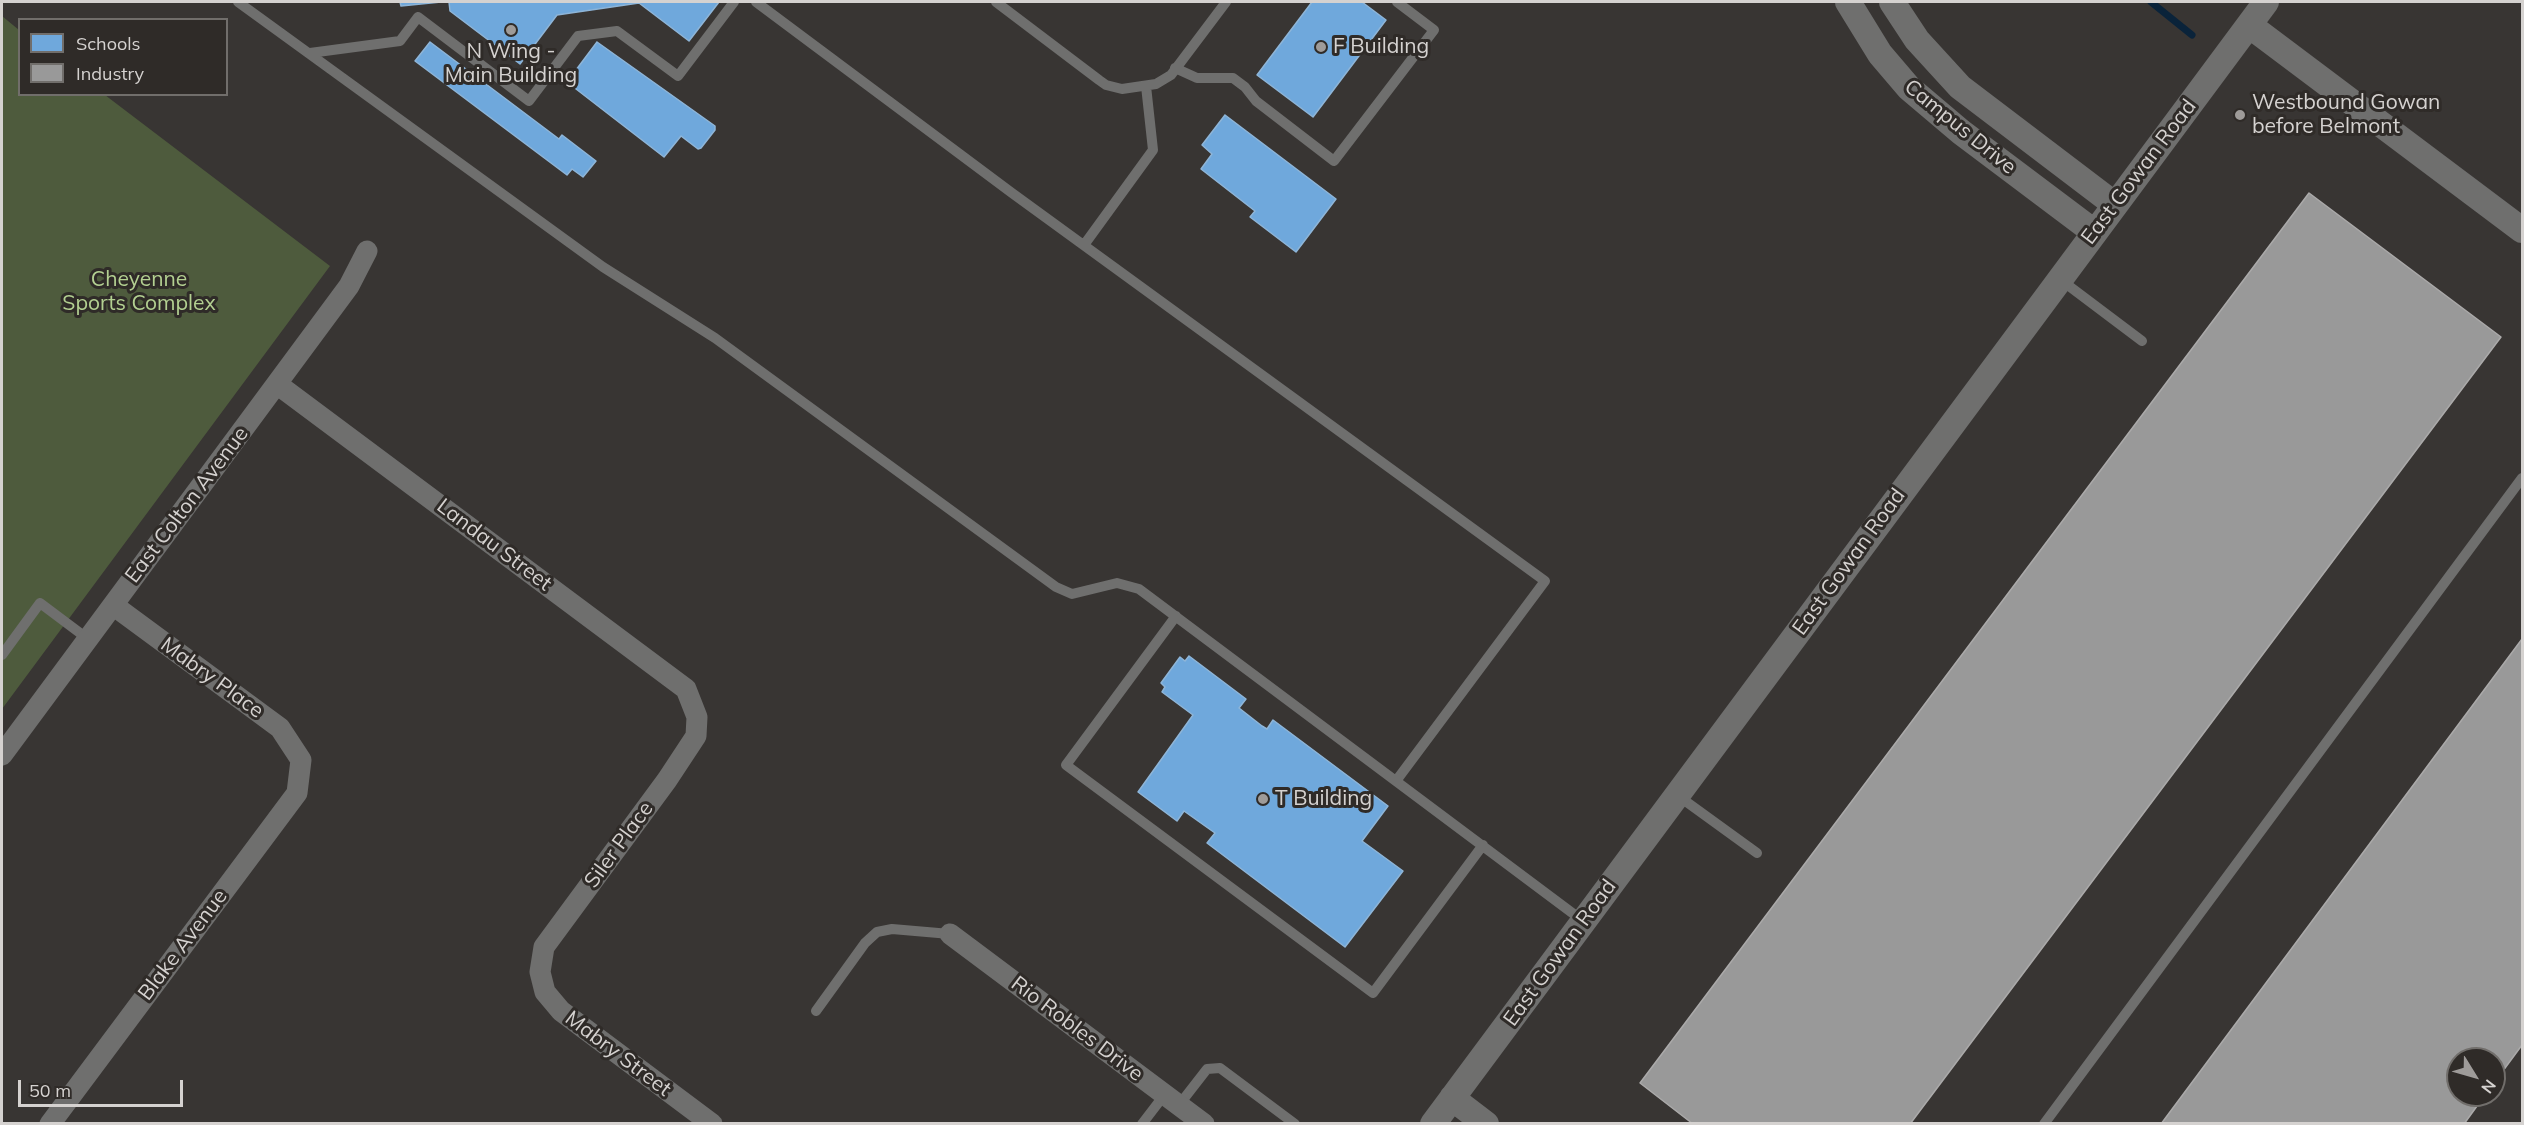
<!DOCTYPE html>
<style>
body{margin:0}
#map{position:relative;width:2524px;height:1125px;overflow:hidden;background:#383533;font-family:Mulish,sans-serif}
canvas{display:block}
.frame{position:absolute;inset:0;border:3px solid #d5d2d0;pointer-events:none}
.legend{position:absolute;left:18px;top:18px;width:210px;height:78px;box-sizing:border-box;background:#2f2b28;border:2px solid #716e6b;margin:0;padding:8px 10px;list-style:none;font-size:18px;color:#d5d2d0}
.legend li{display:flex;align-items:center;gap:12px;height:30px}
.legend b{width:30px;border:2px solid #716e6b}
.north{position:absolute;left:2446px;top:1047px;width:60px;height:60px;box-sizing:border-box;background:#2f2b28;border:2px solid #716e6b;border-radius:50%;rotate:127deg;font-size:16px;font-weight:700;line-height:24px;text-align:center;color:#d5d2d0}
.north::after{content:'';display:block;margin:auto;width:21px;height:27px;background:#9e9b99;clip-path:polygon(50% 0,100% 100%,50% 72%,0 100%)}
.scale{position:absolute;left:18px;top:1080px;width:165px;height:27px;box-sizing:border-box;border:3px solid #d5d2d0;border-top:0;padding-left:8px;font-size:18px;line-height:21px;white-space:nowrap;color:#d5d2d0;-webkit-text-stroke:4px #2f2b28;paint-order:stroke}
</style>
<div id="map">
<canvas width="2524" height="1125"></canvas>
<div class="frame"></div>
<ul class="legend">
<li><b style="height:16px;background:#6fa8dc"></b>Schools</li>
<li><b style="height:16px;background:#999"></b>Industry</li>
</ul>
<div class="north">N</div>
<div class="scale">50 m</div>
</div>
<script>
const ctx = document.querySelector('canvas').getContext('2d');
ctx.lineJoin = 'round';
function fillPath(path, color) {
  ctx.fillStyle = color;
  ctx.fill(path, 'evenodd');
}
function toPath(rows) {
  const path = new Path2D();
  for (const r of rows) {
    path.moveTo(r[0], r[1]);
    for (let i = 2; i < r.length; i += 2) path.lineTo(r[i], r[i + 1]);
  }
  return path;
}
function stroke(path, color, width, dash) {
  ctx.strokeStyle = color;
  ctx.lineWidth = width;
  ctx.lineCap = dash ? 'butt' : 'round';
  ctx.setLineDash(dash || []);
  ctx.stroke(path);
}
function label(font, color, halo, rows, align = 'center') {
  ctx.font = font + ' Mulish,sans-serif';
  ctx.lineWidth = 6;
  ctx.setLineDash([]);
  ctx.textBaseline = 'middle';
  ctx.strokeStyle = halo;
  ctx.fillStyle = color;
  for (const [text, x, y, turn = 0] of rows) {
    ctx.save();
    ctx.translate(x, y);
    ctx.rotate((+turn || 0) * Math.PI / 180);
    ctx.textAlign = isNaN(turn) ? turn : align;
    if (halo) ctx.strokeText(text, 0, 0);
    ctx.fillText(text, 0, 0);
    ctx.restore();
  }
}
fillPath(toPath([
 [2,16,19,30,20,94,105,95,330,266,2,709]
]), '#4e5b3d');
const schools = toPath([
 [400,2,441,2,401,6,400,2],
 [449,2,719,2,689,41,639,3,557,15,520,64,450,11,449,2],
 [1312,2,1362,2,1386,20,1313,117,1257,75,1312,2],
 [430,42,559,139,562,135,596,161,583,177,572,169,567,175,415,61,430,42],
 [597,42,715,126,715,130,701,148,698,149,681,136,664,157,567,82,597,42],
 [1225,115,1336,199,1296,252,1250,217,1255,211,1201,169,1212,154,1202,145,1225,115],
 [1189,656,1246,699,1239,708,1262,726,1267,729,1273,720,1388,806,1362,841,1403,871,1345,947,1207,843,1215,833,1184,811,1177,821,1138,792,1193,715,1162,692,1165,687,1161,683,1180,657,1185,661,1189,656]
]);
fillPath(schools, '#6fa8dc');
stroke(schools, '#8eb5d8', 1.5);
const industry = toPath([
 [2309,193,2501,337,1910,1124,1693,1124,1640,1083,2309,193],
 [2522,639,2522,1045,2494,1083,2494,1059,2458,1059,2458,1095,2485,1095,2464,1124,2161,1124,2522,639]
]);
fillPath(industry, '#999');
stroke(industry, '#abaaaa', 1.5);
stroke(toPath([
 [2151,2,2192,35]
]), '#0a233a', 7);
stroke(toPath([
 [238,2,603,267,715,338,1056,587,1072,594,1117,583,1139,589,1583,921],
 [756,2,1012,193,1545,581,1396,781],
 [996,2,1099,80,1106,85,1122,89,1156,84,1171,75,1226,2],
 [310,53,400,41,418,17,529,101,578,36,617,31,678,76,734,2],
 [1175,68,1197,78,1233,78,1245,87,1256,101,1334,161,1434,30,1397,2],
 [1084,245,1153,150,1146,86],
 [2061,280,2142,341],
 [1176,616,1066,765,1373,993,1483,845],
 [2,655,40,603,88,639],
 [1677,795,1757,853],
 [816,1011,865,943,877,932,892,929,950,934],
 [1179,1105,1207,1069,1220,1068,1295,1124],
 [1142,1124,1165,1094],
 [2044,1124,2522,478]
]), '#6f6f6e', 10);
stroke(toPath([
 [277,384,686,689,697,717,696,736,667,780,544,947,540,972,545,992,561,1011,712,1124],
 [2,755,349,286,367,251],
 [950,934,1204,1124],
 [50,1124,297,793,301,760,280,728,113,605]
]), '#6f6f6e', 21);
stroke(toPath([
 [1848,2,1880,54,1909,88,1961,132,2094,232],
 [1892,2,1917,40,1960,87,2114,204],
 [2249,25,2522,230],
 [1452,1098,1486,1124],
 [1433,1124,2266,2]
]), '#6f6f6e', 26);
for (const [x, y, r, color] of [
 [511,30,6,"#9e9b99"],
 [1321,47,6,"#9e9b99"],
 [2240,115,6,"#9e9b99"],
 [1263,799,6,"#9e9b99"]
]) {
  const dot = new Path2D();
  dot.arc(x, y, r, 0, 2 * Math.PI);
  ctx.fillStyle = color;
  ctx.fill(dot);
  stroke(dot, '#2f2b28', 2);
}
label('21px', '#d5d2d0', '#2f2b28', [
 ["F Building",1333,47],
 ["N Wing -",511,52,"center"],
 ["Main Building",511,76,"center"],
 ["Westbound Gowan",2252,103],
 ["before Belmont",2252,127],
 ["T Building",1275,799]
], 'left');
label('21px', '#d5d2d0', '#2f2b28', [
 ["Campus Drive",1960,127,39],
 ["East Gowan Road",2139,172,-53],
 ["East Colton Avenue",187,505,-53],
 ["Landau Street",494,545,37],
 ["East Gowan Road",1849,562,-54],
 ["Mabry Place",212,678,36],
 ["Siler Place",619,845,-54],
 ["Blake Avenue",183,945,-53],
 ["East Gowan Road",1560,953,-54],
 ["Rio Robles Drive",1077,1029,37],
 ["Mabry Street",618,1054,37]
]);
label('21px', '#b3d091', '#2f2b28', [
 ["Cheyenne",139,280],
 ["Sports Complex",139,304]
]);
</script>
